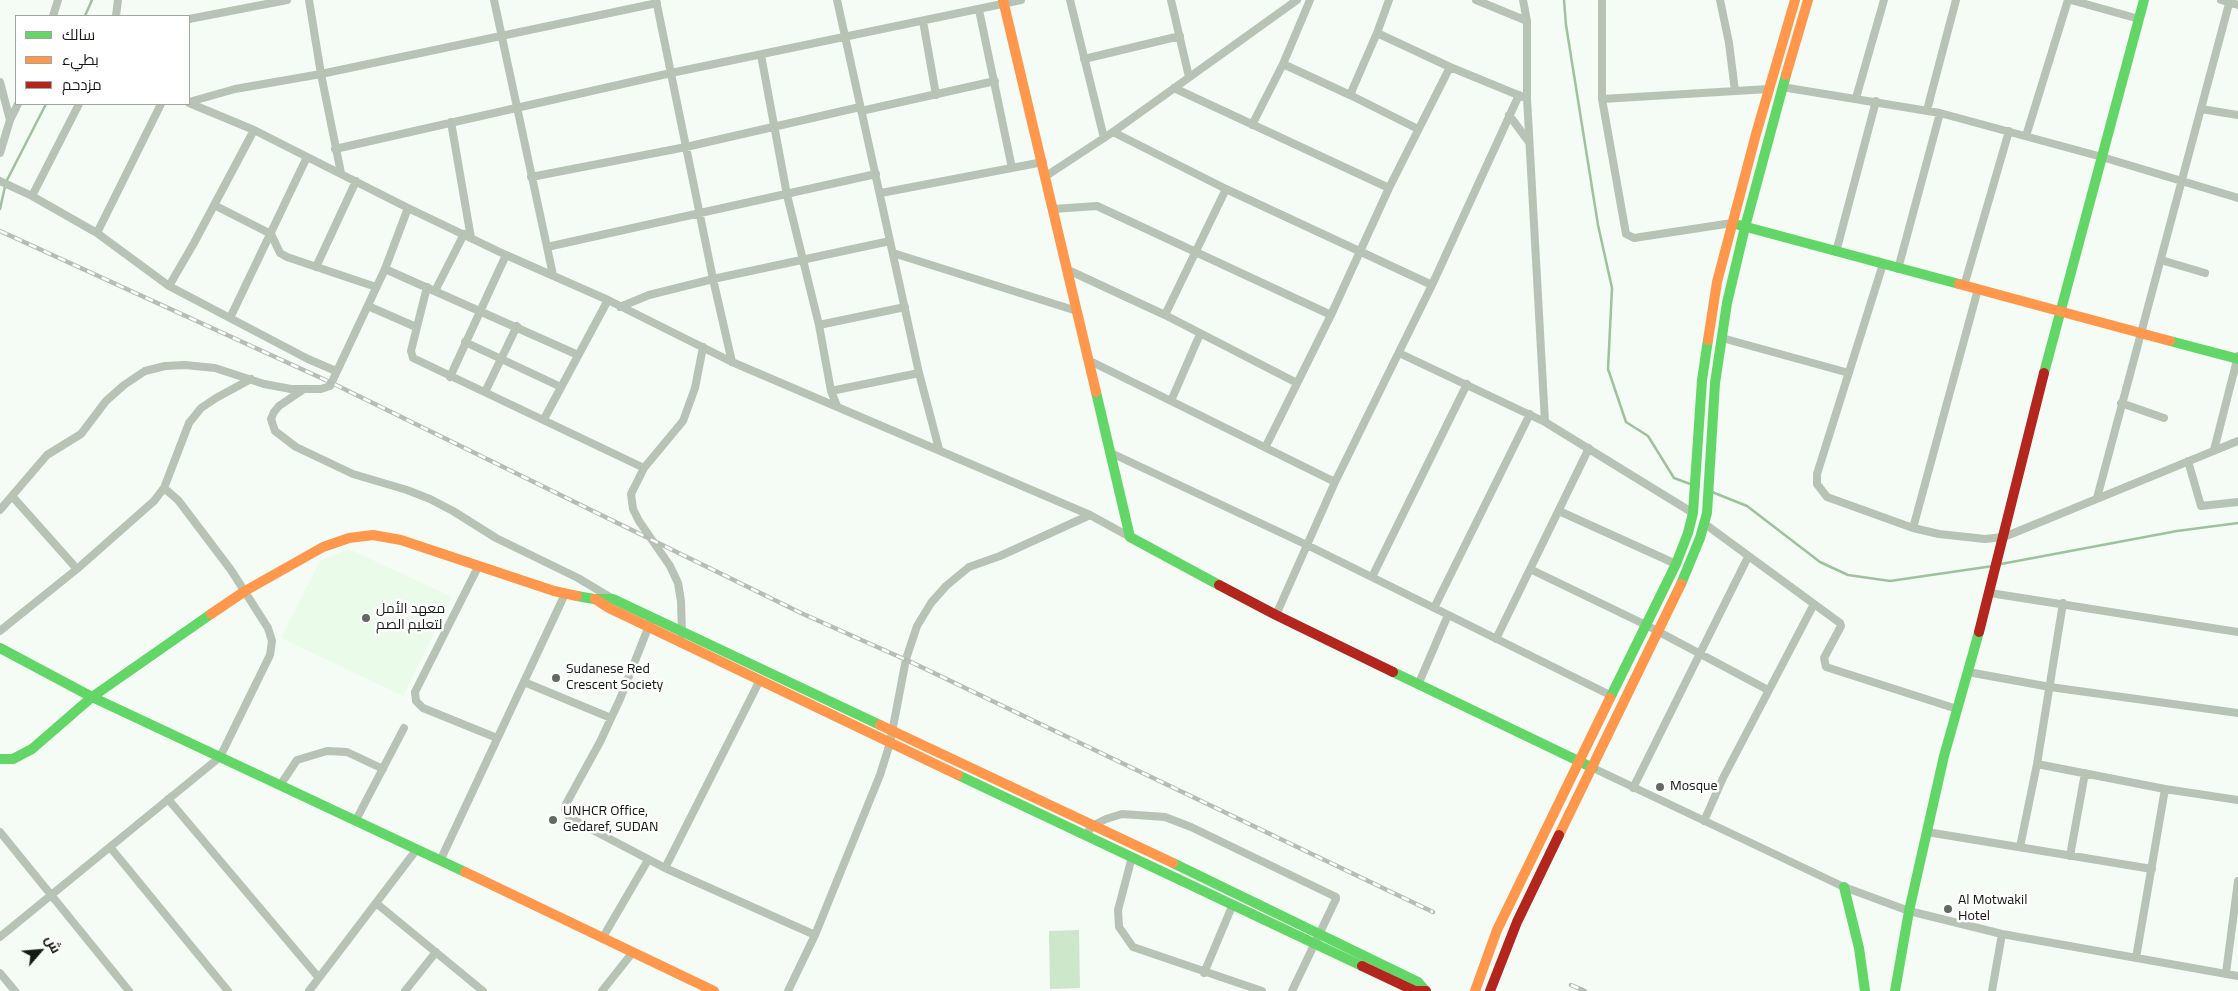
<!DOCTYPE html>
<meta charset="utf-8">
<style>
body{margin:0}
#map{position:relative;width:2238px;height:991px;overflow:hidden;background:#f5fbf5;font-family:Georgia,Cairo,serif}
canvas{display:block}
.legend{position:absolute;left:15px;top:15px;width:175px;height:90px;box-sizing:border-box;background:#fff;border:1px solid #a1a4a1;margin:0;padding:6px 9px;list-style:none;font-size:15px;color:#151b14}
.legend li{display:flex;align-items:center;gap:10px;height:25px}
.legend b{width:25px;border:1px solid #a1a4a1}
.north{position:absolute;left:15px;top:926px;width:50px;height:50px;-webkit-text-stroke:4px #fff;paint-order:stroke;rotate:63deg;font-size:14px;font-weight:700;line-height:20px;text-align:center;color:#151b14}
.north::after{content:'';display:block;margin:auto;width:18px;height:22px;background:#151b14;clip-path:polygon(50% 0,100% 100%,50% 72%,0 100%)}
</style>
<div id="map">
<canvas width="2238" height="991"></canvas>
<ul class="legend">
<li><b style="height:6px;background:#63d668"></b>سالك</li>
<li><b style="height:6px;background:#ff974d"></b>بطيء</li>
<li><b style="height:6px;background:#b3261e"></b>مزدحم</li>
</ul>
<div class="north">ش</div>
</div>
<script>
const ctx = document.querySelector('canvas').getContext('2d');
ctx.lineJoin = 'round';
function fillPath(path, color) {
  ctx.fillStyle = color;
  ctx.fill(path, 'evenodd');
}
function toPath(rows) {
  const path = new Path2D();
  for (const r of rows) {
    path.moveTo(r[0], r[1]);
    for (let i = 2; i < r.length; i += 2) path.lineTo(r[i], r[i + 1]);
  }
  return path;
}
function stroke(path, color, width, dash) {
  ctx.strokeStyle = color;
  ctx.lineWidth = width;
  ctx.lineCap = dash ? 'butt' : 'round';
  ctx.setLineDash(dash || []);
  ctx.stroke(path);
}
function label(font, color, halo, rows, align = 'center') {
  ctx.font = font + ' Georgia,Cairo,serif';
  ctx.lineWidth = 5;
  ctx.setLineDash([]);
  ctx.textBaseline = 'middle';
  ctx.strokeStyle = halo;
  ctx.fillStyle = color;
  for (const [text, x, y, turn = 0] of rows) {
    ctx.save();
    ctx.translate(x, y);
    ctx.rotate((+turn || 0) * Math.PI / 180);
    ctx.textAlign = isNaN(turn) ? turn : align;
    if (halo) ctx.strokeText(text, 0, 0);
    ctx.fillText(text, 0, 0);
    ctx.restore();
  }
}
fillPath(toPath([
 [349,549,452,597,403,696,281,638,320,561]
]), '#ebfbea');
fillPath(toPath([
 [1079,930,1080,988,1050,989,1049,931]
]), '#cce7ca');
stroke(toPath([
 [1564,0,1566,25,1598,225,1612,288,1608,369,1626,422,1648,436,1674,478,1693,485],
 [85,16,92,0],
 [0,209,6,182,46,104],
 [1712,492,1747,506,1820,562,1848,575,1890,581,1993,566],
 [2001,564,2177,531,2238,523]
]), '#9ec29b', 2.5);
stroke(toPath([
 [309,0,321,74,341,173],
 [494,0,553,275],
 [656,0,713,279,732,362],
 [837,0,919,373,939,449],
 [1070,0,1104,138],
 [1171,0,1189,77],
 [1389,0,1377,33,1450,67,1523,97],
 [1476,0,1527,21],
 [1523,0,1527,21,1527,98,1545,422,1693,513],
 [1602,0,1602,99,1626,234,1634,238,1732,223],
 [1720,0,1729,43,1735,91],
 [2071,0,2139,19],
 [2221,0,2238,5],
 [979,10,1012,168],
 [53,16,58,0],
 [116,16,118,0],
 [189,19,287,0],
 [923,21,936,95],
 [1377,33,1350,95,1418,129],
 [761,55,787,195,819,325,831,391,837,406],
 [1084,59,1180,36],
 [1283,64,1350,95],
 [0,82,10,120],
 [1782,87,1940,113,2102,157,2238,198],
 [1174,88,1389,188],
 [1856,98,1884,0],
 [1602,99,1769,89],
 [189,102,235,89,321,74,657,3],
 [189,103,254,130,408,208,506,255,608,300,732,362,1090,515,1130,537],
 [2201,109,2238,115],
 [1927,110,1956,0],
 [861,111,995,81],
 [1509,115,1529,142],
 [451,122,471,238],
 [1252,125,1283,64,1310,0],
 [1113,132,1226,189,1432,285],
 [2026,136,2068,0],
 [335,149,671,73,1021,0],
 [0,153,10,120,18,104],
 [1046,176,1113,132,1297,0],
 [531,177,686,147,860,107],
 [0,181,32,196,97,233,169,286,308,359,336,371],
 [881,193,1043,162],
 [32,196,79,104],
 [214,205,271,234,280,253,287,257,376,287],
 [1053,209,1097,206,1331,315],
 [97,233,161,104],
 [547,247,876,174],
 [1836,252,1876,101],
 [893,253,1077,311],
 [2161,260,2205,273],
 [1883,264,1817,474,1817,484,1827,497,1913,528,1939,534,1985,539,2004,537,2238,441],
 [316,267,356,181],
 [385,269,578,355],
 [1898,269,1940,113],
 [1068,270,1165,315,1297,383],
 [169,286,194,243,254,130],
 [1964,286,2009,131],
 [427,287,411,351,413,358,644,468],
 [435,291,464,234],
 [368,306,416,327],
 [620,307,649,295,713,279,890,241],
 [1165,315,1226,189],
 [230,318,307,157],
 [819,325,905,307],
 [1722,338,1849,373],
 [465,342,561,387],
 [1399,353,1545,422],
 [1088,360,1335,482],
 [450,377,506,255],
 [304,389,279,406,274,412,271,419,275,431,296,447,353,474,407,490,430,499,453,511,496,538,578,578,613,599],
 [831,391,919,373],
 [485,392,517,326],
 [1171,401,1200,334],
 [2121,403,2164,418],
 [544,419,608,300],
 [1266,446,1331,315,1389,188,1450,67],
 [2214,450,2238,356],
 [1109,452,1307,545,1612,696],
 [2188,461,2201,506,2238,502],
 [12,496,77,569],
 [2097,498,2230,0],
 [0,510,47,455,81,434,106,401,124,385,145,371,165,366,185,365,215,368,264,384,291,389,321,389,330,386,385,269,408,208],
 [1559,511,1676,564],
 [1705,524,1840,623,1841,626,1824,658,1826,667,1957,709],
 [1913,528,1978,289],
 [478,567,415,692,416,701,423,708,497,738],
 [1532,570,1646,625,1768,690],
 [1372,577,1467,384],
 [1990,593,2238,632],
 [1434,608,1530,414],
 [1276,615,1335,482,1432,285,1519,95],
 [650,623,620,699,600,742,566,804,565,811,570,818,665,868,815,935],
 [0,631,77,569,154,501,164,488,189,423,201,408,216,398,251,379],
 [682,635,681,601,678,583,670,566,639,521,633,509,631,494,644,468,683,421,695,388,703,347],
 [1496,639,1589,448],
 [1968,672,2050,687,2238,713],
 [524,682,611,718],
 [1418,685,1448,615],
 [2037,764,2165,789,2238,800],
 [1593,768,1844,887,1909,911,2002,934,2238,976],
 [281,784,297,760,327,751,347,752,383,769],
 [1633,788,1748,557],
 [168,799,319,978],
 [356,820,404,728],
 [1704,821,1723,778,1814,604],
 [0,832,129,991],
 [1927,832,2152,869],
 [1085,835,1094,825,1106,819,1122,814,1165,817,1191,827,1336,897,1336,899,1292,991],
 [110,847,228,991],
 [2020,847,2037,764,2063,603],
 [2070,856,2085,773],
 [1132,857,1118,910,1119,927,1133,947,1262,991],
 [440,861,565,594],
 [665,868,760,680],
 [376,903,483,991],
 [0,937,220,757,270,655,272,641,268,628,231,570,178,500,164,488],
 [603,937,648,860],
 [2136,958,2165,789],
 [0,973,15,991],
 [1204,973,1233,904],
 [2226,973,2238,881],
 [309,991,417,849],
 [405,991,436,952],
 [602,991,633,952],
 [788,991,815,935,880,775,890,743,906,659,917,626,931,603,946,586,969,567,1000,556,1090,515],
 [1992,991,2002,934]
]), '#b6c3b5', 8);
stroke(toPath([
 [1739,225,1959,284],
 [2170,341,2238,359],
 [2044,373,2144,0],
 [1096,392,1130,537,1219,585],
 [1681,584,1700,538,1707,513,1715,383,1727,303,1745,227,1786,75],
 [577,596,594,599,613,599,880,725],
 [0,648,92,697,465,872],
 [1393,672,1593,768],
 [1610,698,1676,564,1688,533,1693,513,1702,380,1708,340],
 [0,759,13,759,32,749,92,697,211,614],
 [958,775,1362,966],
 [1173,863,1418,982,1426,991],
 [1844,887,1859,948,1865,991],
 [1895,991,1909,911,1944,756,1979,632]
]), '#63d668', 10);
stroke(toPath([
 [1003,0,1096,392],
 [1786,75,1808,0],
 [1959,284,2170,341],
 [1708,340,1717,282,1756,134,1795,0],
 [595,599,609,608,958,775],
 [211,614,245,591,323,547,349,538,373,535,401,540,554,591,577,596],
 [880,725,1173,863],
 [1559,835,1681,584],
 [465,872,714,991],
 [1475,991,1497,930,1610,698]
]), '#ff974d', 10);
stroke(toPath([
 [1219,585,1276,615,1393,672],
 [1979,632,2044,373],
 [1362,966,1415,991,1426,991],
 [1490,991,1517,922,1559,835]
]), '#b3261e', 10);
const rail = toPath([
 [0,231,332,383,801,613,913,663,1433,912],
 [1571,985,1585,991]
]);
stroke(rail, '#b5beb5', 4.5);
stroke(rail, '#fff', 2.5, [8]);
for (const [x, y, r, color] of [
 [366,618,5,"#636963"],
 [556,678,5,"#636963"],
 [1660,787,5,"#636963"],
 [553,820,5,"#636963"],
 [1948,909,5,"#636963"]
]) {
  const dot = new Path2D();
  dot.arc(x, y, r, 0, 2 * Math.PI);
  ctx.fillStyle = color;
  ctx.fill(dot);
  stroke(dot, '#fff', 2);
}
label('14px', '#151b14', '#fff', [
 ["معهد الأمل",376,610],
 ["لتعليم الصم",376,626],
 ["Sudanese Red",566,670],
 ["Crescent Society",566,686],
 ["Mosque",1670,787],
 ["UNHCR Office,",563,812],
 ["Gedaref, SUDAN",563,828],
 ["Al Motwakil",1958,901],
 ["Hotel",1958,917]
], 'left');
</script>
